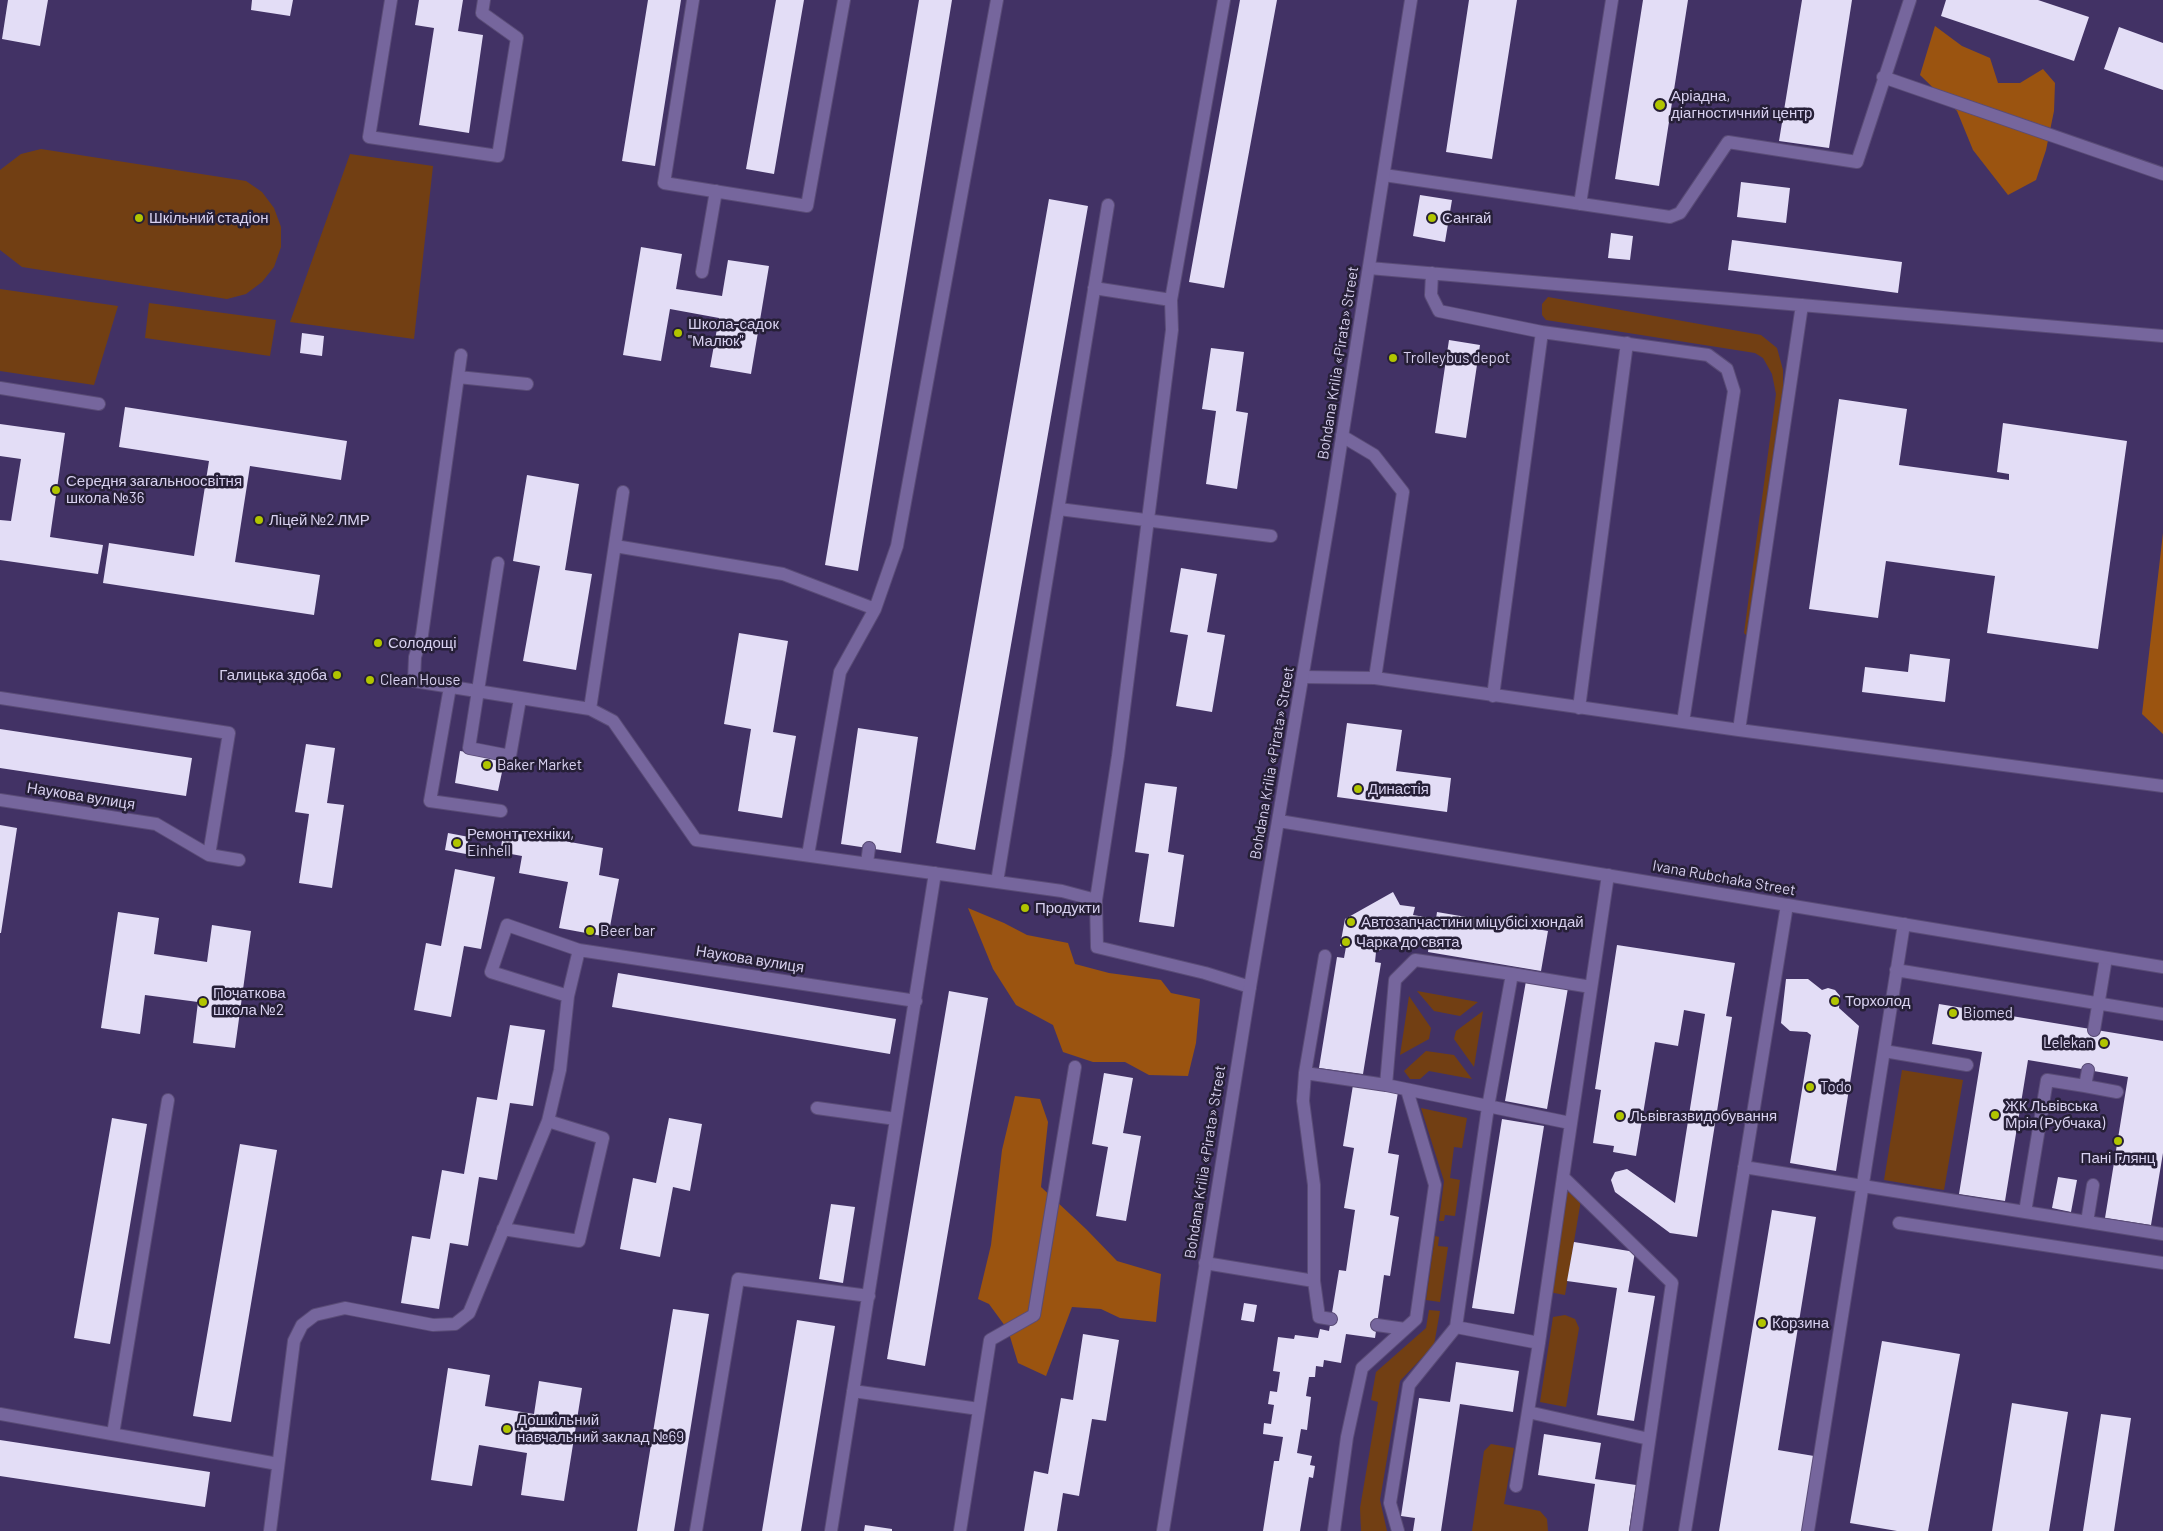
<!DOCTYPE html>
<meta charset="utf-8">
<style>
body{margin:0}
canvas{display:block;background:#423265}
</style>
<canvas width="2163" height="1531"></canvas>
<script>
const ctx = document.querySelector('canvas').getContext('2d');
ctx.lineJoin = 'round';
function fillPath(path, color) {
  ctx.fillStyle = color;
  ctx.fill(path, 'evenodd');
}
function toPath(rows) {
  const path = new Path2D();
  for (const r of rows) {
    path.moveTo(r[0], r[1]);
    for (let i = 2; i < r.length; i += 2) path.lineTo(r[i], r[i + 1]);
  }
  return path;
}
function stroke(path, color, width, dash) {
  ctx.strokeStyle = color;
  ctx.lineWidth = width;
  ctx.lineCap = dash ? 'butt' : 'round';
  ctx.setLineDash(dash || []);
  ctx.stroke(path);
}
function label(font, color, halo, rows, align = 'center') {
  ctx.font = font + ' Barlow,sans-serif';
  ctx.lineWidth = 5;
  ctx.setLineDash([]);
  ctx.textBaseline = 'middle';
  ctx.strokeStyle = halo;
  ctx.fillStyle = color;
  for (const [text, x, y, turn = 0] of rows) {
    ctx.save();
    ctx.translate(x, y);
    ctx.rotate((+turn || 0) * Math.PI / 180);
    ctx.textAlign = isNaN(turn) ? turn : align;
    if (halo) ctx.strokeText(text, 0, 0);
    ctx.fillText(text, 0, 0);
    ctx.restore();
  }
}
fillPath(toPath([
 [41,149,246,181,262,192,274,208,281,227,281,247,274,267,262,282,246,294,227,299,22,267,0,250,0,170,21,154],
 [350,154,433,166,414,339,290,322],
 [0,289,118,306,94,385,0,371],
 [1548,297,1761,335,1777,348,1783,370,1783,387,1747,636,1744,633,1776,394,1772,374,1763,358,1755,353,1546,320,1542,315,1542,304],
 [149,303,276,320,270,356,145,338],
 [1417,991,1478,1002,1460,1016,1434,1011],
 [1409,996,1431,1028,1429,1039,1400,1055],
 [1483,1011,1474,1067,1454,1039,1456,1031],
 [1426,1051,1454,1055,1472,1079,1429,1071,1420,1079,1410,1079,1404,1071],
 [1902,1070,1963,1080,1944,1190,1884,1180],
 [1421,1108,1467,1118,1462,1148,1454,1147,1450,1178,1460,1180,1455,1216,1445,1215,1444,1221,1439,1221,1444,1181],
 [1566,1192,1582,1194,1565,1295,1549,1292],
 [1435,1236,1439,1237,1438,1246,1448,1247,1440,1302,1426,1300],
 [1429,1310,1440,1311,1434,1345,1400,1381,1380,1500,1387,1531,1361,1531,1360,1508,1378,1402,1371,1400,1376,1372,1426,1328],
 [1565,1315,1575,1319,1579,1328,1566,1407,1540,1402,1553,1317],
 [1491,1444,1514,1448,1504,1504,1540,1511,1547,1519,1548,1531,1472,1531,1484,1451]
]), '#723f13');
fillPath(toPath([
 [1935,26,1962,46,1990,58,1998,83,2020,83,2043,69,2055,83,2054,111,2046,150,2036,180,2008,195,1973,150,1957,111,1920,75],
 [2163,533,2163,734,2142,714],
 [968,908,1004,923,1027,935,1068,943,1075,964,1109,973,1161,980,1171,993,1200,999,1196,1043,1188,1076,1149,1075,1125,1062,1093,1062,1063,1052,1053,1025,1016,1005,993,969],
 [1015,1096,1040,1099,1048,1122,1041,1187,1086,1229,1117,1261,1161,1274,1156,1322,1120,1318,1101,1309,1072,1307,1046,1376,1018,1363,1008,1330,989,1304,978,1299,991,1245,1002,1150]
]), '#9b5410');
fillPath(toPath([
 [8,0,48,0,40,46,2,39],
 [252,0,293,0,290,16,251,10],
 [419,0,463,0,458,31,483,35,469,133,419,125,434,28,415,25],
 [648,0,681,0,655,166,622,161],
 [776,0,804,0,774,174,746,169],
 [919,0,952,0,858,571,825,565],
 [1240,0,1277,0,1224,288,1189,282],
 [1469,0,1517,0,1492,159,1446,152],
 [1643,0,1688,0,1659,186,1615,179],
 [1802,0,1852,0,1829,148,1779,141],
 [1946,0,2038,0,2089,17,2074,61,1941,16],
 [2119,27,2163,43,2163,90,2104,69],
 [1741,182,1790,188,1786,223,1737,217],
 [1420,195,1452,200,1445,242,1413,236],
 [1049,199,1088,206,975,850,936,843],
 [1611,233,1633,236,1630,260,1608,258],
 [1732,240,1902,262,1898,293,1728,270],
 [641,247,682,254,676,289,722,296,728,260,769,266,751,374,710,367,719,318,670,309,661,361,623,355],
 [302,333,324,336,322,356,300,353],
 [1449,340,1480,345,1466,438,1435,433],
 [1211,348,1244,352,1236,411,1248,413,1237,489,1206,484,1216,411,1202,409],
 [1839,399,1907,409,1899,465,2009,480,2009,474,1997,472,2003,423,2127,441,2098,649,1987,633,1995,576,1886,561,1878,618,1809,609],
 [125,407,347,441,341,480,250,466,235,562,320,575,314,615,103,583,109,543,194,556,209,461,119,447],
 [0,424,65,433,50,537,103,545,98,574,0,560,0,520,11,521,21,459,0,456],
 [527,475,579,484,565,570,592,574,576,670,523,661,540,566,513,561],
 [1181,568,1217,574,1207,632,1225,635,1212,712,1176,706,1188,635,1170,632],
 [739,633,788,641,773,732,796,736,782,818,738,811,751,729,724,724],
 [1910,654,1950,659,1945,702,1862,692,1865,667,1908,672],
 [1347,723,1402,730,1396,771,1451,778,1447,812,1337,797],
 [858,728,918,737,901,853,841,844],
 [0,729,192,758,186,796,0,768],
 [306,744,335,748,327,803,344,805,332,888,299,883,309,814,295,812],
 [460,751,505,758,498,791,455,783],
 [1145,783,1177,787,1168,852,1184,855,1174,927,1139,922,1149,854,1135,852],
 [0,825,17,828,1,933,0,933],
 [504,830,603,848,599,875,619,879,608,937,559,928,568,882,519,873,522,856,500,852],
 [448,833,469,837,466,854,445,850],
 [455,869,495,877,481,949,464,946,451,1017,414,1010,426,943,441,946],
 [1393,892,1400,905,1415,907,1413,915,1436,919,1437,912,1548,931,1541,971,1428,952,1429,945,1419,944,1418,948,1398,941,1376,952,1375,962,1381,963,1363,1074,1319,1068,1337,957,1344,958,1346,947,1340,946,1345,919],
 [118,912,159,918,154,954,207,962,212,925,251,931,235,1048,193,1043,198,1002,145,995,140,1034,101,1028],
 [1617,945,1735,963,1726,1016,1732,1017,1697,1237,1670,1233,1615,1192,1611,1180,1615,1172,1627,1169,1675,1203,1705,1014,1684,1010,1678,1046,1655,1042,1636,1156,1613,1152,1614,1146,1593,1143,1601,1090,1595,1089],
 [618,973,896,1019,890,1054,612,1007],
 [1786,979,1808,979,1822,990,1828,988,1835,990,1840,996,1839,1008,1859,1026,1836,1171,1790,1163,1811,1035,1807,1032,1790,1031,1781,1023],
 [1526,981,1568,988,1547,1109,1505,1101],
 [949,991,988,998,925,1366,887,1359],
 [1939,1004,2163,1041,2163,1153,2151,1225,2105,1218,2128,1077,2088,1070,2028,1060,2005,1201,1959,1194,1982,1052,1932,1044],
 [510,1025,545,1030,533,1106,510,1103,497,1180,479,1177,468,1246,450,1243,439,1309,401,1303,412,1236,430,1239,442,1170,464,1174,477,1097,497,1100],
 [1104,1073,1133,1078,1123,1133,1141,1136,1126,1221,1096,1216,1108,1147,1092,1144],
 [1353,1085,1398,1092,1388,1153,1399,1155,1390,1215,1399,1217,1390,1276,1384,1275,1375,1338,1346,1334,1341,1363,1324,1360,1323,1367,1316,1366,1315,1377,1309,1377,1306,1396,1311,1397,1307,1430,1301,1429,1297,1453,1312,1456,1310,1465,1315,1466,1313,1478,1309,1477,1300,1531,1263,1531,1274,1461,1279,1461,1283,1437,1263,1434,1264,1423,1271,1424,1274,1405,1268,1404,1270,1391,1277,1392,1280,1372,1273,1371,1278,1337,1294,1339,1295,1335,1318,1338,1320,1329,1329,1331,1339,1270,1346,1271,1355,1210,1344,1208,1354,1148,1343,1146],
 [112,1118,147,1124,110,1344,74,1338],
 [669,1118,702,1124,690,1191,673,1187,660,1257,620,1249,633,1178,656,1183],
 [1502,1119,1544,1126,1514,1314,1472,1308],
 [240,1144,277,1150,231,1422,193,1416],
 [2058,1177,2077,1180,2071,1212,2052,1208],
 [831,1204,855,1207,843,1283,819,1279],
 [1772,1210,1816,1217,1778,1450,1814,1456,1802,1531,1719,1531],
 [1574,1242,1635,1252,1628,1292,1655,1296,1634,1421,1597,1415,1617,1288,1567,1281],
 [1244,1303,1257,1305,1254,1322,1241,1320],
 [673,1309,709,1314,674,1531,637,1531],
 [797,1320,835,1326,815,1447,801,1531,762,1531],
 [1083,1334,1119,1340,1106,1421,1092,1419,1079,1496,1063,1493,1057,1531,1024,1531,1034,1471,1048,1474,1061,1398,1073,1400],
 [1882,1341,1960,1354,1928,1531,1897,1531,1850,1523],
 [1456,1362,1519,1371,1513,1412,1460,1404,1441,1531,1413,1531,1415,1518,1401,1516,1419,1398,1450,1402],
 [448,1368,490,1375,485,1406,534,1414,539,1381,582,1388,564,1501,521,1495,527,1453,479,1445,472,1486,431,1480],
 [2012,1403,2068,1412,2049,1531,1992,1531],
 [2101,1414,2131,1418,2114,1531,2083,1531],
 [1544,1434,1601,1443,1595,1479,1636,1485,1629,1531,1588,1531,1595,1484,1538,1475],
 [0,1440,210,1472,205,1507,0,1476],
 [865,1525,892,1529,892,1531,864,1531]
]), '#e3ddf6');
const service = toPath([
 [391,0,369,137,498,156,517,38,482,13,484,0],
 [693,0,664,183,807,206,844,0],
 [1883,77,2163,174],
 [1384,175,1670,217,1680,213,1728,142,1857,162,1910,0],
 [1580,204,1612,0],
 [1369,268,2163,336],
 [702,272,716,191],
 [1432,273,1431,295,1439,311,1542,332,1708,355,1727,369,1734,391,1683,722],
 [1094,288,1171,300],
 [461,355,422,635,415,657,414,681,590,709,613,721,696,840,1062,891,1096,900,1097,947,1205,973,1250,987],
 [458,377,527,384],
 [0,388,99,404],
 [1342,436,1374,455,1403,492,1375,678],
 [1059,509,1271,536],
 [615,546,783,574,875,609],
 [498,563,469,748,510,756,520,699],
 [1303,677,1375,678,1739,730,2163,786],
 [450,687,430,801,501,811],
 [1493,696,1542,332],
 [0,698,229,733,209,855],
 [1579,708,1627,343],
 [590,709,623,492],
 [1739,730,1802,305],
 [0,800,156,824,209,855,239,860],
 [808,855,840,672,875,609,897,546,997,0],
 [867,863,869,848],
 [1608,875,1563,1177,1672,1283,1636,1531],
 [997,882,1108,205],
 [1096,900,1118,756,1172,330,1171,300,1224,0],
 [1325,956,1305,1073,1386,1085,1570,1123],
 [1896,970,2163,1014],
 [568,996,491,972,507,925,579,950,916,1001],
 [2094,1030,2106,958],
 [1884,1051,1967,1065],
 [2088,1070,2085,1086,2117,1092],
 [1386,1085,1395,980,1415,960,1512,974],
 [817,1108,896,1119],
 [1744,1167,2163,1234],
 [1563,1177,1539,1343,1456,1327,1488,1107,1512,974,1591,987],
 [2025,1212,2047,1080,2085,1086],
 [2087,1222,2093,1185],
 [1899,1223,2163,1263],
 [503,1229,579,1241,603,1138,548,1121],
 [1205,1263,1314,1281,1314,1185,1303,1101,1305,1073],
 [1314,1281,1319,1317,1331,1319],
 [1377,1325,1405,1329],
 [853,1391,979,1409],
 [1528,1412,1649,1439],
 [0,1414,278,1464],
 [113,1434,168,1100],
 [1516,1486,1539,1343],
 [270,1531,294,1341,302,1325,315,1315,345,1308,433,1325,455,1324,469,1313,548,1121,560,1070,568,996,579,950],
 [696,1531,738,1279,869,1296],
 [831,1531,935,873],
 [960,1531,990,1340,1034,1315,1075,1067],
 [1334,1531,1347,1437,1362,1368,1416,1319,1435,1185,1407,1090],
 [1398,1531,1390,1503,1409,1385,1456,1327],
 [1685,1531,1787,905],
 [1808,1531,1904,924]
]);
const tertiary = toPath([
 [1279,821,2163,967],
 [1163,1531,1250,987,1331,507,1411,0]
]);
stroke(service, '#5a4c77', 14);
stroke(tertiary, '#5a4c77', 14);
stroke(service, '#76669d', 12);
stroke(tertiary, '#76669d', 12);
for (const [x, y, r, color] of [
 [1660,105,6,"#b1c500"],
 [139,218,5,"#b1c500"],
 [1432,218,5,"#b1c500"],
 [678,333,5,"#b1c500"],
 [1393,358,5,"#b1c500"],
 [56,490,5,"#b1c500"],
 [259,520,5,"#b1c500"],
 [378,643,5,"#b1c500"],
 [337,675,5,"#b1c500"],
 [370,680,5,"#b1c500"],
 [487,765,5,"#b1c500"],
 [1358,789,5,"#b1c500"],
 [457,843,5,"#b1c500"],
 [1025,908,5,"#b1c500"],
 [1351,922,5,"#b1c500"],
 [590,931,5,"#b1c500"],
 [1346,942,5,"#b1c500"],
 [1835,1001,5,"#b1c500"],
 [203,1002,5,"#b1c500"],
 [1953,1013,5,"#b1c500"],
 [2104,1043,5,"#b1c500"],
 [1810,1087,5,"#b1c500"],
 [1995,1115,5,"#b1c500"],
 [1620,1116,5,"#b1c500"],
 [2118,1141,5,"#b1c500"],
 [1762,1323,5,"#b1c500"],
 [507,1429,5,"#b1c500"]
]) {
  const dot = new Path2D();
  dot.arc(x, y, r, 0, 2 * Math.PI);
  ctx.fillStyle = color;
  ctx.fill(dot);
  stroke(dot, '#261f37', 2);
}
label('15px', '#d8d1f0', '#261f37', [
 ["Аріадна,",1671,96],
 ["діагностичний центр",1671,113],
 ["Шкільний стадіон",149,218],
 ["Сангай",1442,218],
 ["Школа-садок",688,324],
 ["\"Малюк\"",688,341],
 ["Trolleybus depot",1403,358],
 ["Середня загальноосвітня",66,481],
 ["школа №36",66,498],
 ["Ліцей №2 ЛМР",269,520],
 ["Солодощі",388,643],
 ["Галицька здоба",327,675,"right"],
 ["Clean House",380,680],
 ["Baker Market",497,765],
 ["Династія",1368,789],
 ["Ремонт техніки,",467,834],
 ["Einhell",467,851],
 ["Продукти",1035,908],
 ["Автозапчастини міцубісі хюндай",1361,922],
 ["Beer bar",600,931],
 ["Чарка до свята",1356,942],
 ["Початкова",213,993],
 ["школа №2",213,1010],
 ["Торхолод",1845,1001],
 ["Biomed",1963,1013],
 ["Lelekan",2094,1043,"right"],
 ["Todo",1820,1087],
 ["ЖК Львівська",2005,1106],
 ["Мрія (Рубчака)",2005,1123],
 ["Львівгазвидобування",1630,1116],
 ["Пані Глянц",2118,1158,"center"],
 ["Корзина",1772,1323],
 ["Дошкільний",517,1420],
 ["навчальний заклад №69",517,1437]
], 'left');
label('15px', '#d8d1f0', '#261f37', [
 ["Bohdana Krilia «Pirata» Street",1338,363,-81],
 ["Bohdana Krilia «Pirata» Street",1272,763,-80],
 ["Наукова вулиця",81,796,9],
 ["Ivana Rubchaka Street",1724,878,10],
 ["Наукова вулиця",750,959,9],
 ["Bohdana Krilia «Pirata» Street",1205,1162,-81]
]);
</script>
